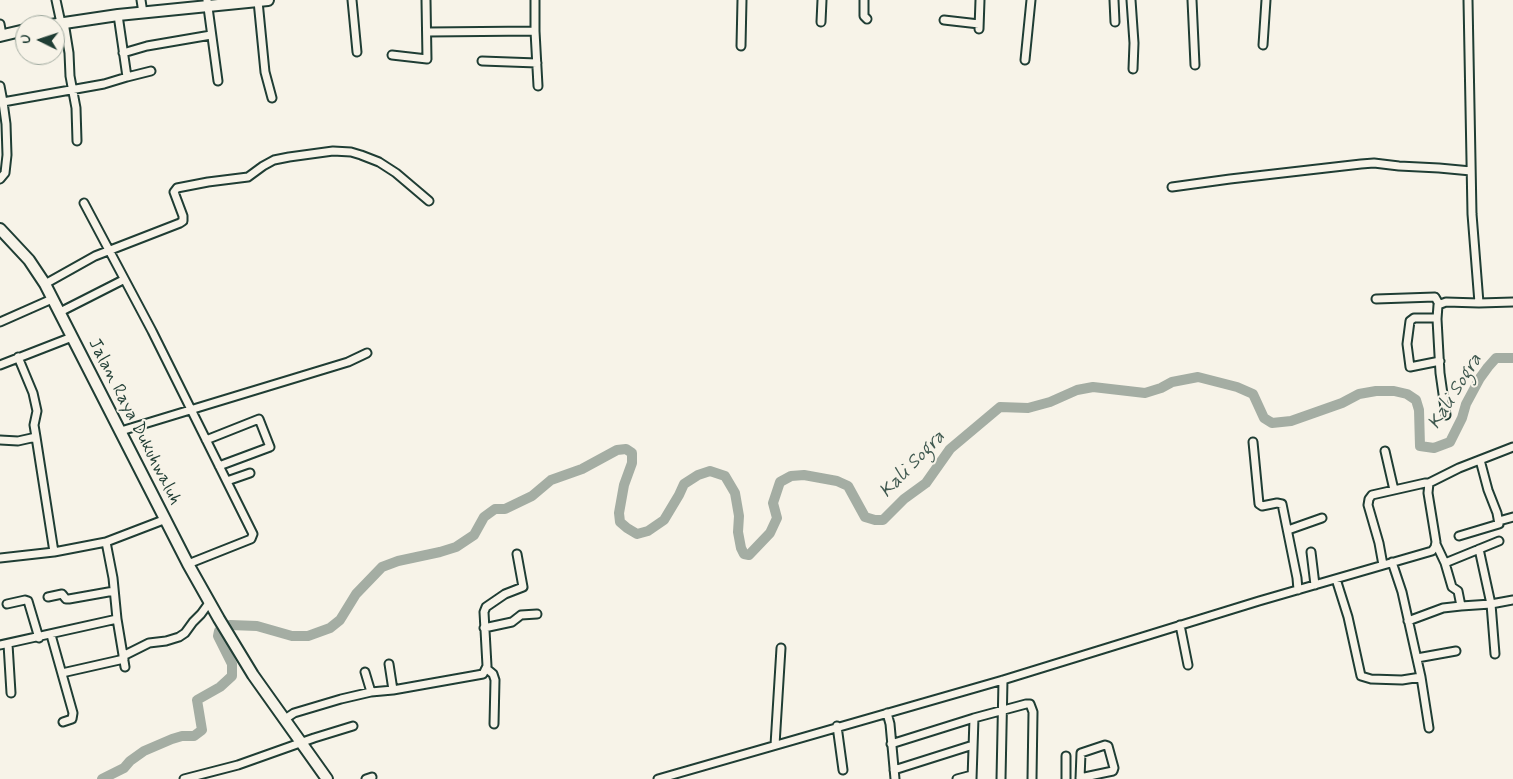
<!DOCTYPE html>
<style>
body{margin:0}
#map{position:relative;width:1513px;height:779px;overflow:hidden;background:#f7f3e8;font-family:Mynerve,sans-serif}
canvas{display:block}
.north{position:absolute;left:15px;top:15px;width:50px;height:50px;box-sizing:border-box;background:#f7f3e8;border:1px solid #a1aaa0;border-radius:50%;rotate:274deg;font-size:14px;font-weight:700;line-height:20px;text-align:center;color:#1f3d34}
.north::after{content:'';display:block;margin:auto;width:18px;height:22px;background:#1f3d34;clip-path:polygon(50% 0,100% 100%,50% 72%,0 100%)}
</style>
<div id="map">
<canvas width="1513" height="779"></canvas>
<div class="north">U</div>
</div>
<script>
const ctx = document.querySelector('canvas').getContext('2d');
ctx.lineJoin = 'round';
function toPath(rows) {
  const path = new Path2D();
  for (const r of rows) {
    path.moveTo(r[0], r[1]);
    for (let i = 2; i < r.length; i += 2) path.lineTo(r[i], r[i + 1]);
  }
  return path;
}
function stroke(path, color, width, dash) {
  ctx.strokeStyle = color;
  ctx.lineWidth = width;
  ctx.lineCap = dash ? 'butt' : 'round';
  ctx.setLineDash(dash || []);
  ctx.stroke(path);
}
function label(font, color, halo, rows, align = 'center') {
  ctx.font = font + ' Mynerve,sans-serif';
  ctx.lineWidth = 4;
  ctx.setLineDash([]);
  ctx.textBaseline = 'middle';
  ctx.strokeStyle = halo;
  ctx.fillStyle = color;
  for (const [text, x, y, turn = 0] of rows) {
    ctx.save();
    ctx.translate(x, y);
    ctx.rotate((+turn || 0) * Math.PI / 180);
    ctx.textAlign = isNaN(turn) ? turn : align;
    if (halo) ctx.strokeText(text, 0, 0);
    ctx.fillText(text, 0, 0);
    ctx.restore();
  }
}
stroke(toPath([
 [102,779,124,768,130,761,144,751,172,739,182,736,194,736,202,730,197,700,220,687,232,676,232,664,218,636,219,631,230,625,257,626,292,636,308,636,330,628,340,620,356,594,382,567,398,561,440,552,456,547,474,535,484,517,495,509,505,509,532,496,551,480,582,469,617,450,626,449,632,453,632,463,624,485,619,513,620,522,627,528,637,534,648,531,664,520,679,495,684,484,698,475,710,471,725,476,735,493,739,516,738,532,741,548,744,554,749,555,770,533,777,518,773,503,780,482,791,476,804,475,837,481,848,486,865,517,875,520,883,520,904,499,926,483,950,449,1000,407,1028,408,1050,402,1077,390,1093,387,1145,393,1161,388,1172,382,1198,377,1237,387,1253,394,1264,418,1272,423,1291,421,1342,403,1359,394,1376,391,1394,391,1407,394,1416,400,1419,410,1420,446,1434,448,1450,442,1462,418,1466,404,1480,378,1488,367,1496,358,1513,358]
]), '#a4ada3', 10);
const minor = toPath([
 [56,0,61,23],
 [141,0,143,13],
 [207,0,218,81],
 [352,0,357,52],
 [864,0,864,16,867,19],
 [1114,0,1115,22],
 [1131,0,1134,43,1133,69],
 [1192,0,1195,65],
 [1468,0,1472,214,1479,303,1513,302],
 [258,1,265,72,272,98],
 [944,20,979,24],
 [64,22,69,53,70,76,76,108,77,141],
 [821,22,822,0],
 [0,24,2,35],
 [979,29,980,0],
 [535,31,538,86],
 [428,32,535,31,535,0],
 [1263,45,1266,0],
 [741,46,742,0],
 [123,53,147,46,211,35],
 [392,55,427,59,426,0],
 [1025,60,1031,0],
 [482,61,537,63],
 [127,77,151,71],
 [0,86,3,102,104,84,127,77,118,15],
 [0,179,5,173,7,155,6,124,3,102],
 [1172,187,1230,179,1361,164,1374,163,1399,166,1439,168,1471,171],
 [84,203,152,331,253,534,251,539,188,564],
 [45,284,95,256,180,223,183,221,183,216,174,192,177,188,208,182,248,177,263,166,274,160,289,157,333,151,351,152,361,155,379,162,396,173,429,201],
 [1376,299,1435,297,1439,304],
 [60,312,123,280],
 [1437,318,1414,318,1410,321,1407,344,1410,367,1440,361],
 [0,322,52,299],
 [18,357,33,393,37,411,34,425,36,437,54,552],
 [0,365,72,337],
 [1446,415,1440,373,1437,319,1438,305,1446,302,1479,303],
 [121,431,348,362,367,353],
 [0,440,18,441,36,437],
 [206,440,259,419,270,447,219,466],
 [1253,442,1259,504,1262,506,1277,503,1282,504,1297,578,1298,590],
 [1385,451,1394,490],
 [227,481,250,473],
 [1499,521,1513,517],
 [1288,530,1322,518],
 [1459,536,1499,524,1497,513,1488,490,1480,460],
 [106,542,113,578,117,619,125,667],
 [1436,544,1445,563,1452,587,1458,591,1461,606,1491,604,1513,600],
 [1479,549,1491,604,1495,654],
 [1311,552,1315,585],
 [0,558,54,552,106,542,166,519],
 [1445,563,1499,541],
 [1383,565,1379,543,1368,505,1369,499,1372,495,1425,483,1429,483],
 [1336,579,1348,617,1361,676,1371,679,1402,680,1421,677,1402,592,1392,562],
 [48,597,62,594,66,599,69,599,114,591],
 [7,604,25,600,28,601,39,638],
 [1408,621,1443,608,1461,606],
 [1180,625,1188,665],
 [484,628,512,622,521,615,537,614],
 [51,635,73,713,72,719,63,722],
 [8,644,11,693],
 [0,645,117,619],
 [123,656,149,643,166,641,179,637,185,633,193,622,201,614,209,603],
 [1417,658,1456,651],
 [389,664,393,690],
 [487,669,493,674,495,680,494,724],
 [365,672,371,692],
 [62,673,124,659],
 [1421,677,1429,728],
 [887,713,890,724,895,779],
 [285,719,294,713,341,699,371,692,393,690,483,674,487,666,484,612,486,607,505,594,523,587,517,554],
 [837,726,843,770],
 [891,744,974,718,1026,704,1030,704,1033,712,1032,779],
 [775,745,781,648],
 [894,770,973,745],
 [184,779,238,765,314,738,353,726],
 [366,779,372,777],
 [658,779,1003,680,1259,601,1432,551,1435,547,1436,542,1428,493,1429,483,1459,468,1513,447],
 [957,779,972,775],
 [972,779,974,718],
 [1001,779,1003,680],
 [1066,779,1066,756],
 [1080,779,1081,753,1105,745,1108,746,1114,768,1113,771,1080,778]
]);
const secondary = toPath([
 [51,25,118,15,268,0],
 [0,36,25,30],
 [0,229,29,260,45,284,188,564,219,619,253,675,327,779]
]);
stroke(minor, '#1f3d34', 11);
stroke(secondary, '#1f3d34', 14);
stroke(minor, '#f7f3e8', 7);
stroke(secondary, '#f7f3e8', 10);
label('18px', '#1f3d34', '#f7f3e8', [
 ["Jalan Raya Dukuhwaluh",134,422,63]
]);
label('italic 19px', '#405950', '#f7f3e8', [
 ["Kali Sogra",1456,392,-58],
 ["Kali Sogra",913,465,-46]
]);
</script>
